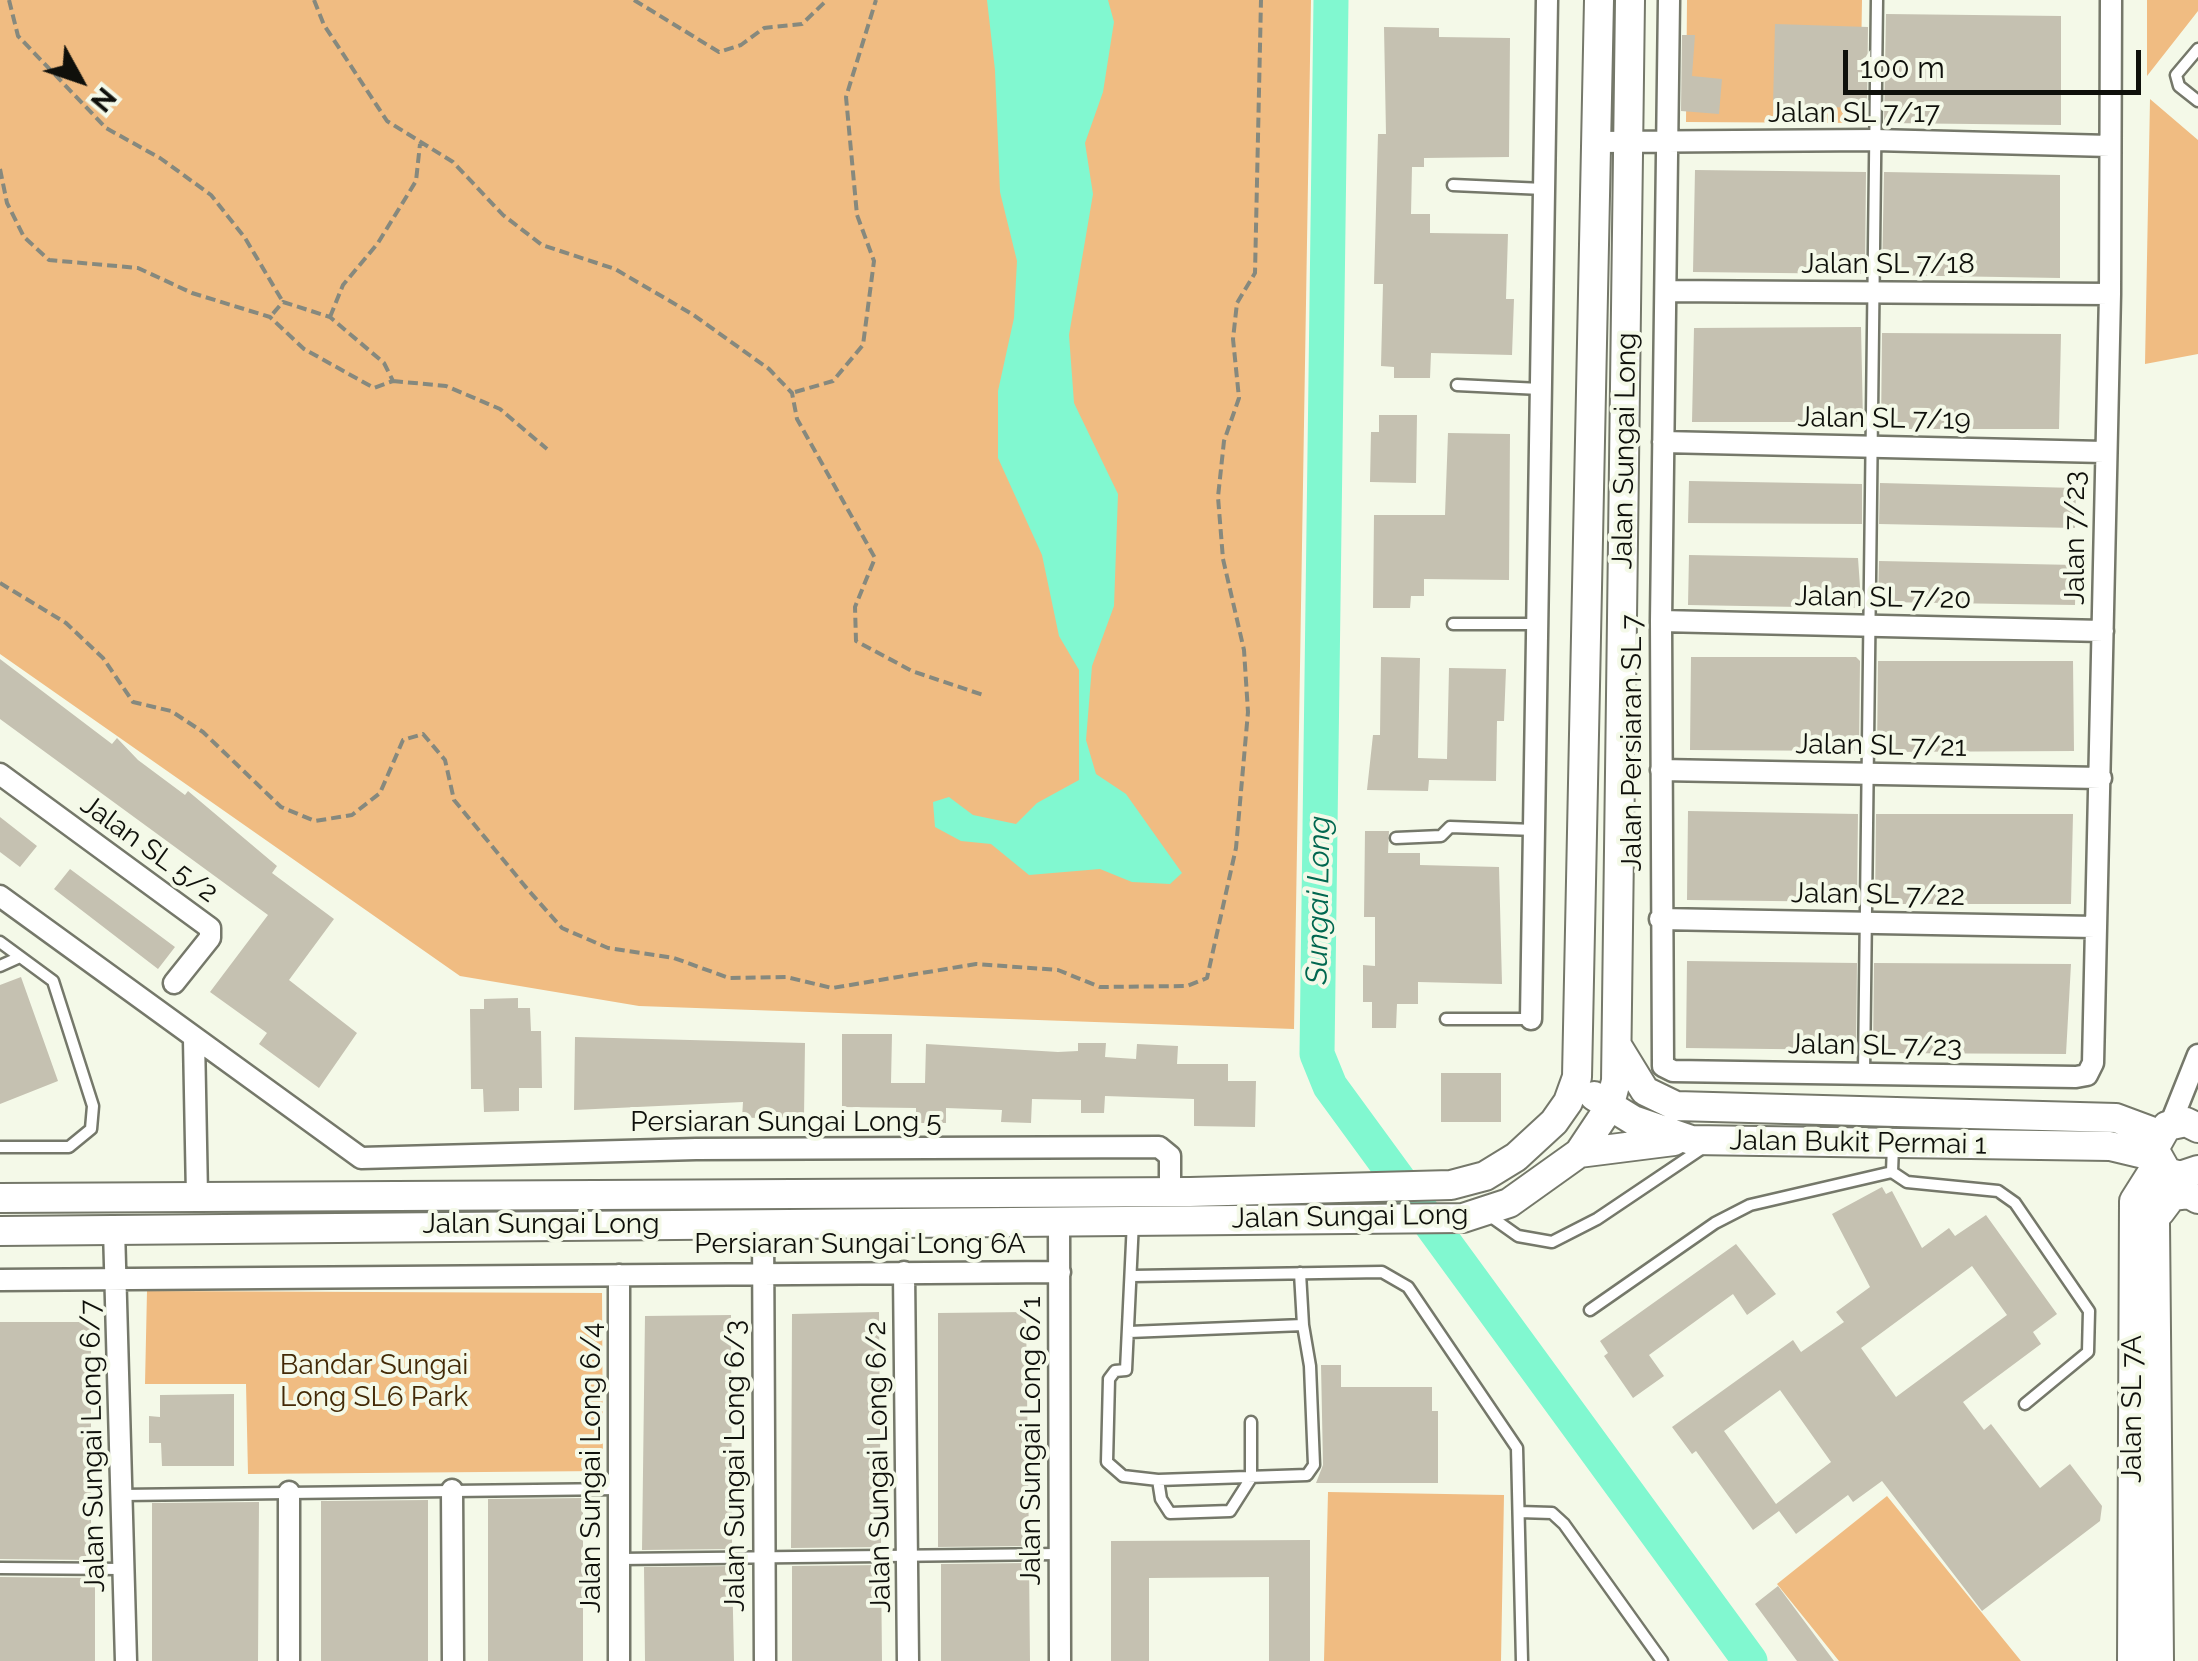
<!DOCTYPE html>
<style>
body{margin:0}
#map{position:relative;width:2198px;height:1661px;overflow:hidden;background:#f4f9e8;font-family:Raleway,sans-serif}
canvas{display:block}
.north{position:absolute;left:30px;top:30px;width:100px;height:100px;-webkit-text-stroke:8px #f4f9e8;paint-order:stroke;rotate:130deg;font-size:28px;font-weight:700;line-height:40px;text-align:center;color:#0f100b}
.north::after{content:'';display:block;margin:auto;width:35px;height:45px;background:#0f100b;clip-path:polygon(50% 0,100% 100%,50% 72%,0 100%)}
.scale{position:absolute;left:1843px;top:50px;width:298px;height:45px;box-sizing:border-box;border:5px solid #0f100b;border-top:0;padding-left:12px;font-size:30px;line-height:35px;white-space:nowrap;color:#0f100b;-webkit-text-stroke:8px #f4f9e8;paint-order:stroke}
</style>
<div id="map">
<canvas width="2198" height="1661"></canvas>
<div class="north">N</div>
<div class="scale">100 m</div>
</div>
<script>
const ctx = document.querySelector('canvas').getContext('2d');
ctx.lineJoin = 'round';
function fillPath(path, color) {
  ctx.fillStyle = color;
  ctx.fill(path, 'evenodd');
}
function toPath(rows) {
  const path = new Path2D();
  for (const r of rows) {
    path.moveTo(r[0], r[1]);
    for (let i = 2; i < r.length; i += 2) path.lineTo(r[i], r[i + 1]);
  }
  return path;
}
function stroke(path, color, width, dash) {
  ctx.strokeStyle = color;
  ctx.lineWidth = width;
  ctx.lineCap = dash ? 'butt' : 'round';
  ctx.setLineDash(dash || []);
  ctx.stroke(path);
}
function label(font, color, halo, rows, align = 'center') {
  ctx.font = font + ' Raleway,sans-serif';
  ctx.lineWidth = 8;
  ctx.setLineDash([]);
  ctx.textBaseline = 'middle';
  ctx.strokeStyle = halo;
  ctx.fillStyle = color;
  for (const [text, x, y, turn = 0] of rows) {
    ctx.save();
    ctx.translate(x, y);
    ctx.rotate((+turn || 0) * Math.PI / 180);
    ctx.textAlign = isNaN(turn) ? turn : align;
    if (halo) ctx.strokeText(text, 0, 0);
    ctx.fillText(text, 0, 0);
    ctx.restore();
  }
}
fillPath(toPath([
 [0,0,1311,0,1294,1029,639,1006,460,976,0,654],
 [1687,0,1862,0,1860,123,1686,122],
 [2147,0,2198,0,2198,11,2147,76],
 [2150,99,2198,140,2198,354,2145,364],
 [147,1291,602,1293,603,1471,248,1474,246,1384,145,1384],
 [1328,1492,1504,1495,1501,1661,1324,1661],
 [1887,1496,2021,1661,1839,1661,1777,1584]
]), '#f0bc82');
fillPath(toPath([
 [987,0,1108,0,1114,22,1103,92,1085,143,1093,194,1069,335,1074,403,1118,494,1114,606,1092,666,1086,740,1096,774,1126,794,1182,873,1170,884,1132,882,1100,869,1029,875,991,844,961,841,935,827,933,802,949,797,973,815,1016,824,1037,803,1079,780,1079,670,1059,636,1042,555,998,458,998,391,1014,318,1017,261,1000,192,995,70]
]), '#81f8d0');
stroke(toPath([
 [1331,0,1317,1054,1330,1086,1750,1661]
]), '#81f8d0', 35);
fillPath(toPath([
 [1886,14,2061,16,2061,125,1884,123],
 [1775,24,1868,27,1867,108,1823,107,1823,120,1790,119,1790,106,1773,106],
 [1384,27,1439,28,1439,37,1510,38,1509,157,1424,158,1424,167,1412,167,1411,214,1430,214,1430,233,1508,234,1506,299,1514,299,1512,355,1431,353,1430,378,1394,378,1394,367,1381,366,1383,284,1374,284,1378,134,1386,134],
 [1682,35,1695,35,1692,76,1722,79,1719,114,1681,111],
 [1695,170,1866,172,1865,274,1693,272],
 [1884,172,2060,175,2060,278,1882,275],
 [1861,327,1863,422,1692,422,1694,328],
 [1882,333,2061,334,2059,429,1881,429],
 [1379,415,1417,415,1416,483,1370,482,1371,432,1379,432],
 [1448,433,1510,434,1509,580,1424,579,1424,596,1411,596,1410,608,1373,608,1374,515,1445,515],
 [1689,481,1862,484,1862,524,1688,523],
 [1880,483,2076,488,2075,528,1879,524],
 [1689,555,1858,558,1861,601,1857,608,1688,605],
 [1879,561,2076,565,2075,605,1878,602],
 [1381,657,1420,658,1418,758,1447,759,1449,668,1506,669,1504,721,1497,721,1496,781,1429,780,1428,791,1367,790,1373,735,1380,735],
 [1691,657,1856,657,1860,661,1859,751,1690,750],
 [0,659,112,744,117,738,138,760,185,795,188,791,277,866,272,873,334,919,289,980,357,1033,319,1088,259,1044,267,1033,210,992,268,915,0,719],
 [1878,661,2073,661,2074,751,1877,752],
 [1688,811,1858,814,1857,902,1687,900],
 [1876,814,2073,814,2071,904,1875,904],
 [0,817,37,846,20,867,0,852],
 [1365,831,1389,831,1388,853,1420,853,1420,865,1499,867,1502,984,1418,982,1418,1004,1397,1004,1396,1028,1372,1028,1372,1002,1363,1002,1363,965,1375,966,1375,917,1364,917],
 [70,869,175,947,158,969,54,889],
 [1687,961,1857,963,1856,1050,1686,1048],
 [1874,963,2071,964,2066,1054,1873,1053],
 [21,977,58,1081,0,1104,0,985],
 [518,998,518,1008,530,1008,531,1031,541,1031,542,1088,519,1088,519,1111,484,1112,483,1089,471,1089,470,1009,484,1009,484,999],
 [842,1034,892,1034,891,1083,925,1083,926,1044,1058,1052,1078,1051,1078,1043,1106,1043,1105,1057,1136,1059,1137,1044,1178,1046,1177,1064,1228,1064,1228,1081,1256,1081,1255,1127,1194,1126,1194,1099,1105,1096,1104,1113,1081,1113,1081,1100,1032,1099,1031,1123,1001,1122,1002,1110,946,1108,946,1123,916,1123,916,1108,842,1107],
 [575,1037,805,1043,804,1117,742,1118,743,1102,574,1110],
 [1441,1073,1501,1073,1501,1122,1441,1122],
 [1882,1187,1886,1194,1892,1191,1922,1248,1949,1228,1955,1236,1986,1215,2057,1314,2033,1332,2041,1344,1963,1402,1984,1430,1991,1424,2040,1488,2070,1464,2102,1506,2100,1521,1982,1611,1882,1481,1853,1502,1848,1495,1796,1534,1779,1511,1753,1530,1696,1451,1692,1454,1672,1427,1793,1340,1801,1352,1844,1322,1836,1312,1870,1287,1832,1214],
 [1972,1266,2007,1315,1896,1397,1861,1348],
 [1780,1390,1831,1462,1776,1504,1724,1431],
 [1736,1244,1776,1294,1747,1315,1733,1294,1649,1355,1664,1376,1633,1398,1604,1356,1608,1353,1600,1341],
 [879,1312,881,1547,791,1548,792,1314],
 [1026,1312,1029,1546,938,1547,938,1313],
 [731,1315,732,1549,642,1550,645,1316],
 [0,1322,91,1322,91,1560,0,1559],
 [1321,1365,1341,1365,1341,1387,1432,1387,1432,1411,1438,1411,1438,1483,1316,1483,1323,1465],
 [234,1394,234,1466,162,1466,161,1443,149,1443,149,1416,160,1417,160,1395],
 [583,1498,583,1661,488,1661,488,1499],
 [428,1500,428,1661,321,1661,321,1501],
 [259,1502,258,1661,152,1661,152,1503],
 [1310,1540,1310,1661,1269,1661,1269,1577,1149,1578,1149,1661,1111,1661,1111,1541],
 [1029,1563,1030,1661,941,1661,941,1564],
 [881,1565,882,1661,792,1661,792,1566],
 [732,1566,734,1661,645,1661,644,1567],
 [0,1577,95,1578,95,1661,0,1661],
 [1778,1586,1834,1661,1797,1661,1755,1604]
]), '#c5c1b1');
const lane = toPath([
 [2198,49,2176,75,2179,86,2198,101],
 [1453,185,1544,189],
 [1457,385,1540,389],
 [1453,624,1537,624],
 [1396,838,1441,836,1450,827,1535,830],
 [0,942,53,981,93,1106,91,1129,69,1147,0,1147],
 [0,966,20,957],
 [1446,1019,1531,1019],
 [1864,1073,1877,0],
 [1893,1145,1892,1172,1907,1182,1998,1191,2015,1203,2089,1311,2088,1352,2025,1404],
 [1487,1214,1518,1236,1552,1242,1597,1219,1704,1147],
 [1300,1273,1303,1325],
 [1132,1276,1382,1272,1408,1287,1517,1448,1522,1661],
 [1590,1310,1715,1223,1750,1205,1892,1172],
 [1129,1332,1303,1325,1310,1366,1314,1465,1307,1475,1158,1480,1123,1476,1107,1462,1109,1379,1115,1371,1126,1370,1133,1221],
 [1158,1480,1161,1499,1170,1513,1230,1511,1251,1478,1251,1422],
 [122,1495,618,1489],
 [1519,1512,1552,1513,1564,1524,1662,1661],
 [619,1559,1059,1554],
 [0,1568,122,1569]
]);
const street = toPath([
 [1669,0,1661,621,1663,1066,1673,1071,2076,1077,2087,1075,2093,1063,2110,294,2111,0],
 [1597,142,1875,140,2110,146],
 [1666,291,2110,294],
 [1663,442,2104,452],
 [1661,621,2103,631],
 [1661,770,2101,778],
 [0,774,210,928,210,938,174,983],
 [0,896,361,1158,696,1149,1159,1147,1170,1156,1170,1192],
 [1660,919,2095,927],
 [1531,1019,1547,0],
 [194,1039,197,1196],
 [2170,1125,2198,1055],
 [1059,1221,1060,1661],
 [763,1224,765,1661],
 [114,1229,126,1661],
 [904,1272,908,1661],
 [619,1275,619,1661],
 [0,1280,1060,1272],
 [452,1490,453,1661],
 [289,1492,289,1661]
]);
const secondary = toPath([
 [1618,1047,1645,1091,1676,1106,2116,1118,2159,1134],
 [1594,1096,1633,1120,1691,1140,2110,1146,2156,1157],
 [2198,1128,2186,1122,2167,1126,2154,1149,2167,1172,2180,1176,2198,1170],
 [1579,1153,1674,1141],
 [0,1198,1190,1192,1451,1185,1485,1176,1516,1157,1554,1122,1568,1102,1577,1077,1599,0],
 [2160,1212,2172,1196,2189,1194,2198,1199],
 [0,1231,1463,1218,1509,1203,1579,1153,1609,1108,1616,1081,1630,0],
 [2132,1661,2134,1201,2158,1163],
 [2159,1661,2155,1222,2157,1194,2172,1174]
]);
stroke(lane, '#75786a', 15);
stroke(street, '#75786a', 25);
stroke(secondary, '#75786a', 32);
stroke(toPath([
 [9,0,18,36,106,128,160,158,211,195,245,238,283,302],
 [314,0,324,25,387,121,453,162,503,215,542,245,615,269,692,314,769,369,792,393,797,419,875,558,855,607,856,641,912,671,983,695],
 [634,0,719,52,741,45,764,28,802,24,827,0],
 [0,169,7,203,24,237,49,260,138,268,192,293,270,317,304,349,374,388,393,381,384,363,330,317,283,302,270,317],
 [330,317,343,285,378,243,416,181,420,144],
 [393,381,446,386,500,409,547,449],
 [795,392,833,381,863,345,874,261,857,215,846,97,876,0],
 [0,583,66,623,103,658,133,702,171,711,203,732,281,807,315,821,352,815,380,793,403,740,423,734,445,760,454,800,529,891,562,928,608,948,674,958,729,978,786,977,832,988,976,964,1058,970,1100,987,1187,986,1207,978,1236,848,1248,712,1244,650,1223,559,1218,497,1224,441,1239,398,1233,339,1237,303,1255,273,1261,0]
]), '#86897e', 4, [10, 5]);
stroke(lane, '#fff', 10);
stroke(street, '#fff', 20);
stroke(secondary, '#fff', 28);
label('28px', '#0f100b', '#f4f9e8', [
 ["Jalan SL 7/17",1854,114],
 ["Jalan SL 7/18",1888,265],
 ["Jalan SL 7/19",1884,419,1],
 ["Jalan Sungai Long",1625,451,-89],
 ["Jalan 7/23",2076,538,-90],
 ["Jalan SL 7/20",1883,598,1],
 ["Jalan Persiaran SL 7",1633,743,-90],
 ["Jalan SL 7/21",1881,746,1],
 ["Jalan SL 5/2",149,849,36],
 ["Jalan SL 7/22",1878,895,1],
 ["Jalan SL 7/23",1875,1046,1],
 ["Persiaran Sungai Long 5",786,1123],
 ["Jalan Bukit Permai 1",1858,1143,1],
 ["Jalan Sungai Long",1350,1217,-1],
 ["Jalan Sungai Long",541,1225],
 ["Persiaran Sungai Long 6A",860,1245],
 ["Jalan SL 7A",2133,1409,-90],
 ["Jalan Sungai Long 6/1",1032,1441,-90],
 ["Jalan Sungai Long 6/7",93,1446,-91],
 ["Jalan Sungai Long 6/3",736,1466,-90],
 ["Jalan Sungai Long 6/2",879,1467,-91],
 ["Jalan Sungai Long 6/4",592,1468,-90]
]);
label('28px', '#432906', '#f4f9e8', [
 ["Bandar Sungai",374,1366],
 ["Long SL6 Park",374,1398]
]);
label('italic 30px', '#00674f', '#f4f9e8', [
 ["Sungai Long",1319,900,-89]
]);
</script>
